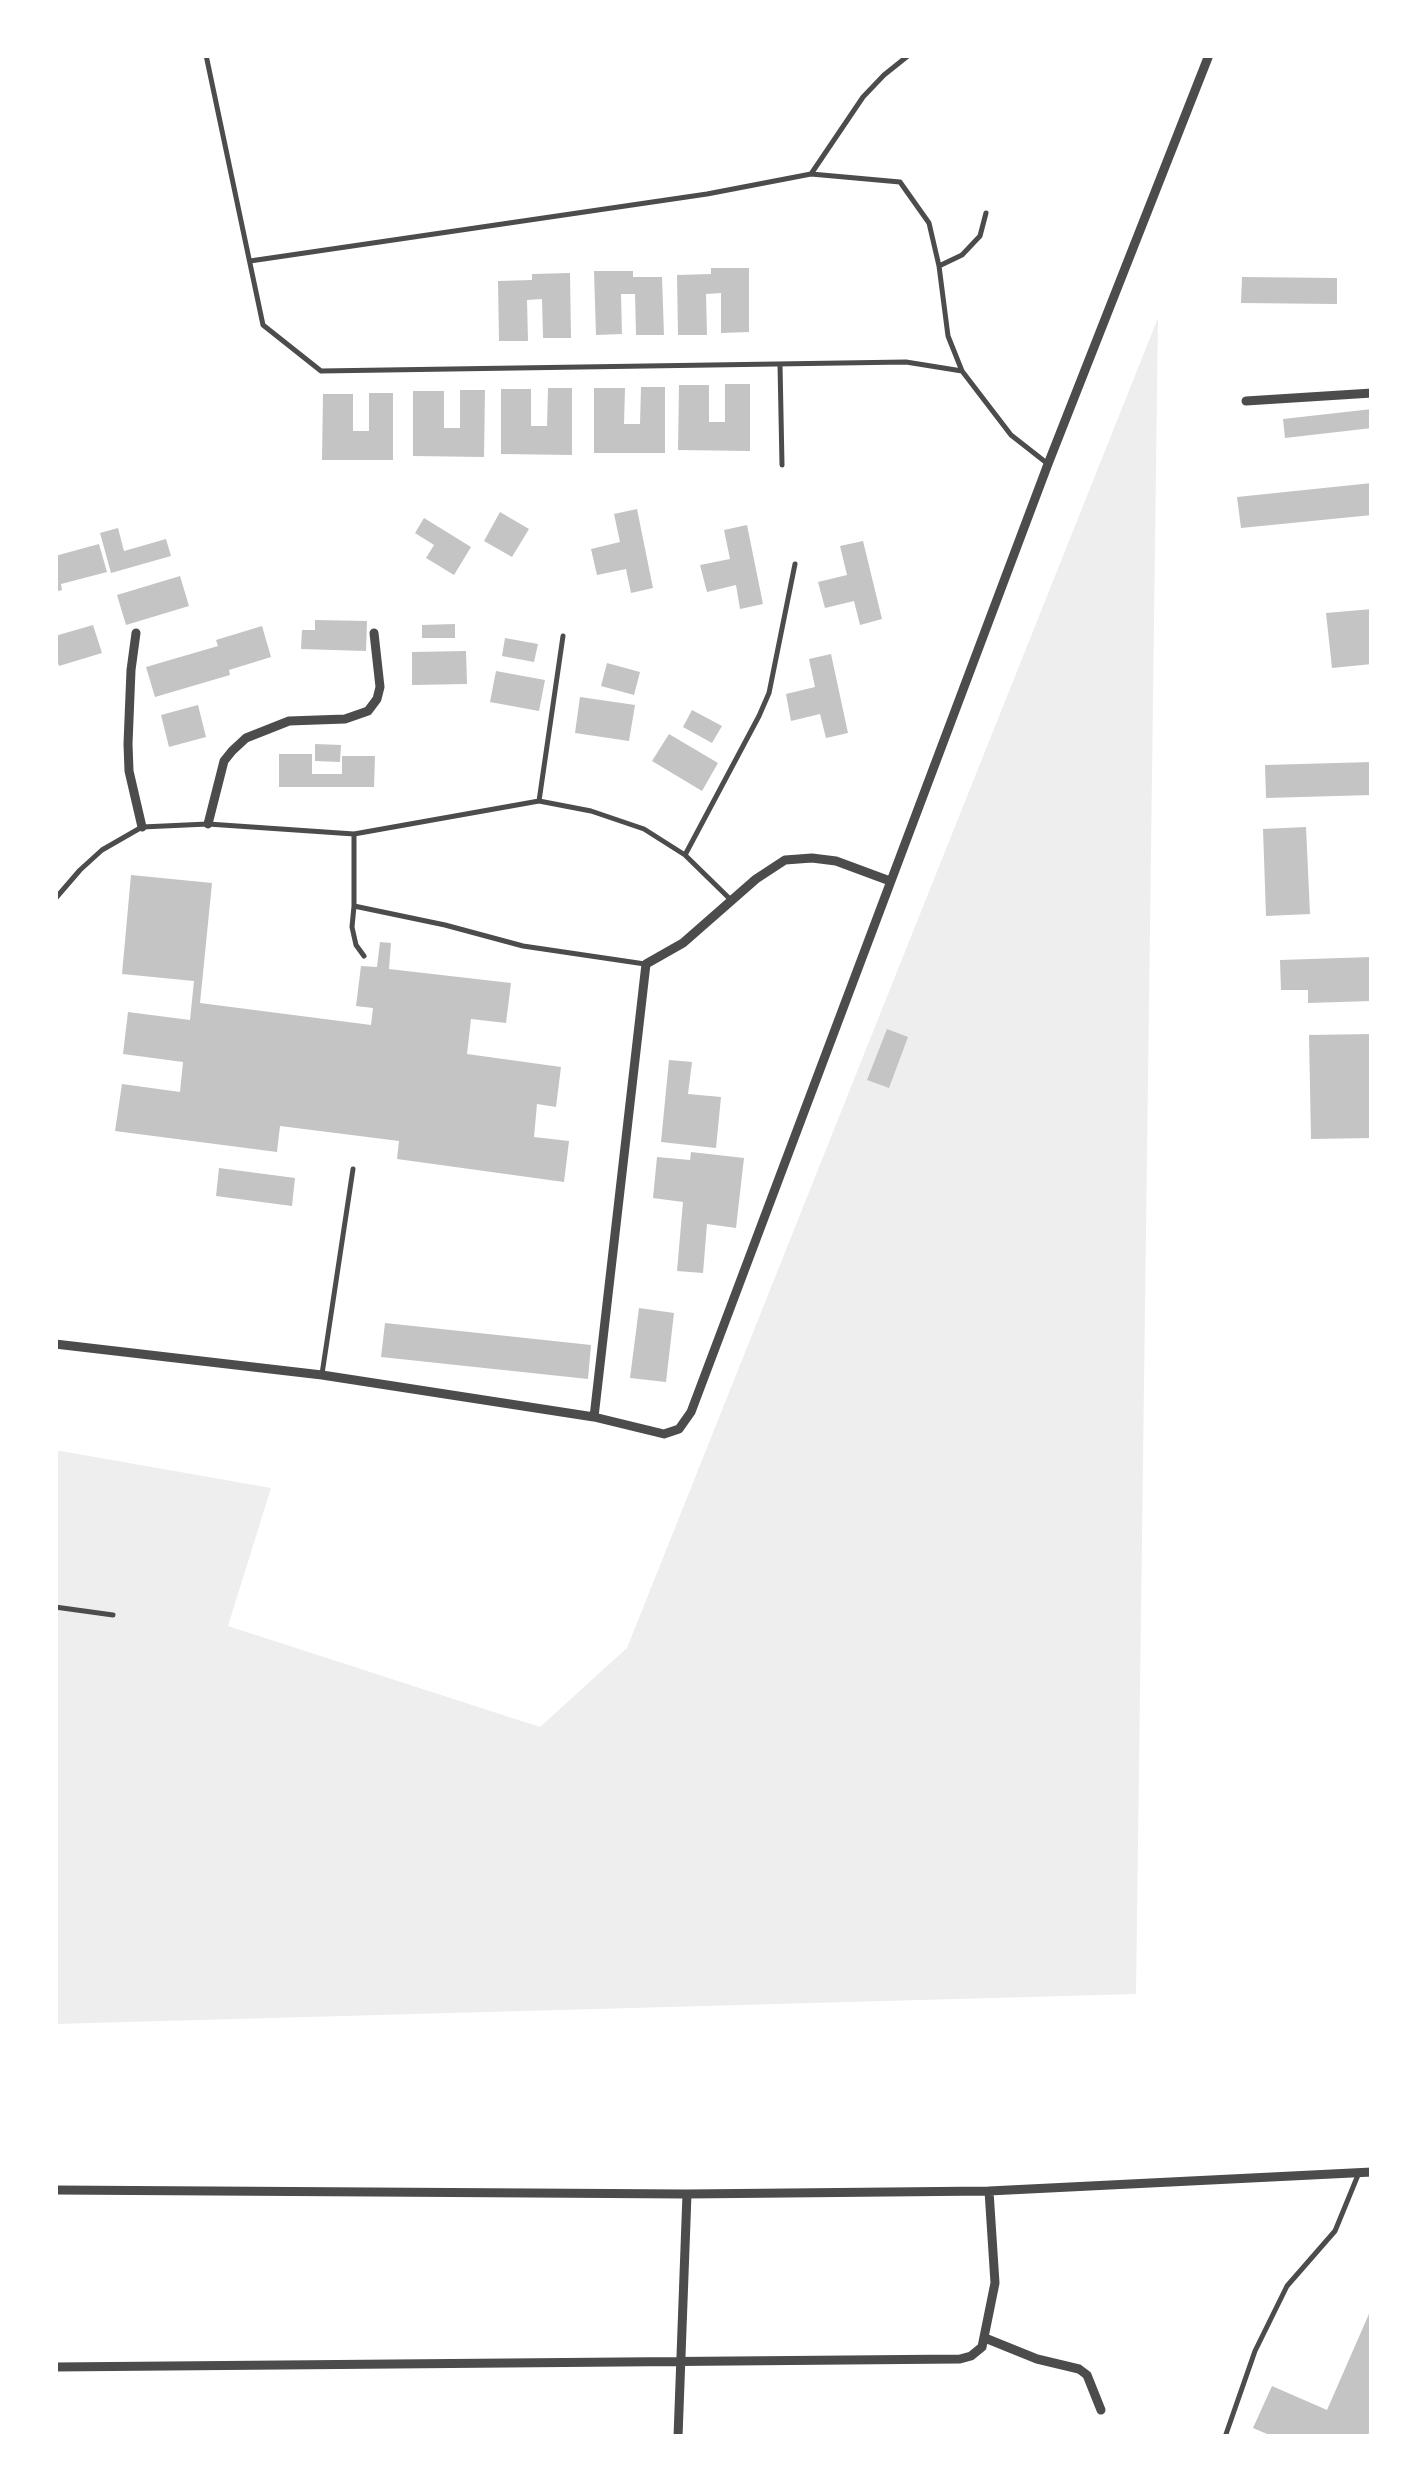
<!DOCTYPE html>
<style>
body{margin:0}
#map{position:relative;width:1427px;height:2492px;overflow:hidden;background:#fff;font-family:Signika,sans-serif}
canvas{display:block}
.frame{position:absolute;inset:0;border:58px solid #fff;pointer-events:none}
</style>
<div id="map">
<canvas width="1427" height="2492"></canvas>
<div class="frame"></div>
</div>
<script>
const ctx = document.querySelector('canvas').getContext('2d');
ctx.lineJoin = 'round';
function fillPath(path, color) {
  ctx.fillStyle = color;
  ctx.fill(path, 'evenodd');
}
function toPath(rows) {
  const path = new Path2D();
  for (const r of rows) {
    path.moveTo(r[0], r[1]);
    for (let i = 2; i < r.length; i += 2) path.lineTo(r[i], r[i + 1]);
  }
  return path;
}
function stroke(path, color, width, dash) {
  ctx.strokeStyle = color;
  ctx.lineWidth = width;
  ctx.lineCap = dash ? 'butt' : 'round';
  ctx.setLineDash(dash || []);
  ctx.stroke(path);
}
fillPath(toPath([
 [1158,318,1136,1994,55,2024,55,1450,271,1488,228,1626,540,1727,627,1648]
]), '#eee');
fillPath(toPath([
 [711,268,749,268,749,332,721,333,721,293,706,294,707,335,678,335,677,275,711,274],
 [594,271,633,271,633,277,662,277,664,335,636,335,635,294,621,294,622,334,596,335],
 [570,273,571,338,543,338,542,299,527,300,528,341,499,341,498,281,532,280,532,274],
 [1242,277,1337,278,1337,304,1241,303],
 [725,384,750,384,750,451,678,450,679,385,709,385,709,422,725,422],
 [641,387,665,387,665,453,594,453,594,388,625,388,624,424,640,424],
 [548,388,572,388,572,455,501,454,501,389,531,389,531,426,547,426],
 [460,390,485,390,484,457,413,456,413,391,444,391,444,428,460,428],
 [369,393,393,393,393,460,322,460,323,394,353,394,353,431,369,431],
 [1372,409,1372,428,1285,438,1283,419],
 [1372,483,1372,515,1241,528,1237,497],
 [637,509,653,588,631,593,626,569,597,575,591,549,620,542,614,514],
 [500,512,529,529,512,557,484,541],
 [424,518,471,547,454,575,426,558,434,545,415,533],
 [747,525,763,604,740,609,736,585,707,592,700,565,730,559,724,530],
 [118,528,124,551,166,539,171,556,111,573,100,533],
 [863,541,882,619,860,625,854,601,825,608,818,582,847,575,840,546],
 [99,544,107,572,61,584,62,590,55,592,55,577,58,576,55,556],
 [180,576,189,606,126,625,117,595],
 [1372,609,1372,664,1332,668,1326,613],
 [315,620,367,621,366,651,301,649,302,630,315,630],
 [455,624,455,638,422,638,422,625],
 [93,625,102,653,59,666,55,654,55,636],
 [262,626,271,657,229,670,230,675,155,697,146,667,218,646,216,640],
 [505,638,538,644,534,662,502,656],
 [466,651,467,684,412,685,412,652],
 [831,654,848,733,826,738,820,714,791,721,786,694,815,687,809,659],
 [607,663,640,672,634,695,601,686],
 [496,671,545,680,539,711,490,702],
 [580,697,635,705,629,741,575,733],
 [198,705,206,737,169,747,161,715],
 [692,710,722,726,712,743,683,727],
 [669,734,718,763,702,791,652,761],
 [315,744,341,745,340,762,315,761],
 [279,754,312,754,312,774,342,774,342,756,375,756,374,787,279,787],
 [1372,762,1372,795,1266,798,1265,765],
 [1306,827,1310,914,1266,916,1263,829],
 [131,875,212,883,200,1003,371,1025,373,1008,356,1006,361,966,377,967,380,942,391,943,389,969,511,983,506,1023,471,1019,467,1054,561,1067,556,1107,537,1104,534,1137,569,1141,564,1182,397,1159,399,1141,280,1126,277,1152,115,1131,122,1084,180,1092,183,1062,123,1054,128,1012,190,1020,194,981,122,974],
 [1372,957,1372,1001,1308,1003,1308,990,1281,990,1280,960],
 [887,1029,908,1037,889,1088,867,1080],
 [1372,1034,1372,1138,1311,1139,1309,1035],
 [669,1060,692,1062,688,1094,721,1097,716,1148,661,1142],
 [691,1152,744,1158,736,1228,707,1224,703,1273,677,1271,683,1202,653,1198,657,1157,690,1160],
 [219,1168,295,1178,292,1206,216,1196],
 [639,1308,674,1313,666,1382,630,1378],
 [385,1323,591,1345,588,1379,381,1357],
 [1372,2307,1372,2426,1367,2437,1274,2437,1253,2428,1272,2386,1327,2410]
]), '#c4c4c4');
stroke(toPath([
 [206,55,263,325,321,371,906,362,962,371],
 [811,174,863,97,884,75,909,55],
 [250,261,707,194,811,174,900,182,929,223,939,266,948,336,962,371,1011,435,1048,464],
 [939,266,962,255,980,236,986,213],
 [780,364,782,465],
 [539,801,563,636],
 [354,834,354,906,352,927,356,945,364,956],
 [685,855,731,900],
 [55,899,80,870,102,850,142,827,208,824,354,834,539,801,591,811,644,829,685,855,759,716,769,693,795,564],
 [354,906,445,925,523,946,645,964],
 [322,1374,353,1169],
 [55,1607,113,1615],
 [1225,2437,1255,2351,1287,2286,1335,2231,1358,2175]
]), '#4c4c4c', 5);
stroke(toPath([
 [1246,401,1372,393],
 [136,633,131,670,128,744,129,771,142,827],
 [208,824,224,761,232,751,246,738,289,721,345,719,368,711,377,699,380,687,374,633],
 [55,1344,322,1375,594,1417,664,1434,679,1429,691,1412,1048,464,1209,55],
 [594,1417,646,964,683,943,756,879,785,860,812,858,836,861,890,881],
 [55,2190,687,2194,989,2191,1372,2172],
 [985,2338,1037,2359,1079,2369,1087,2375,1101,2410],
 [55,2367,960,2359,971,2356,982,2347,995,2283,989,2191],
 [678,2437,687,2194]
]), '#4c4c4c', 9);
</script>
